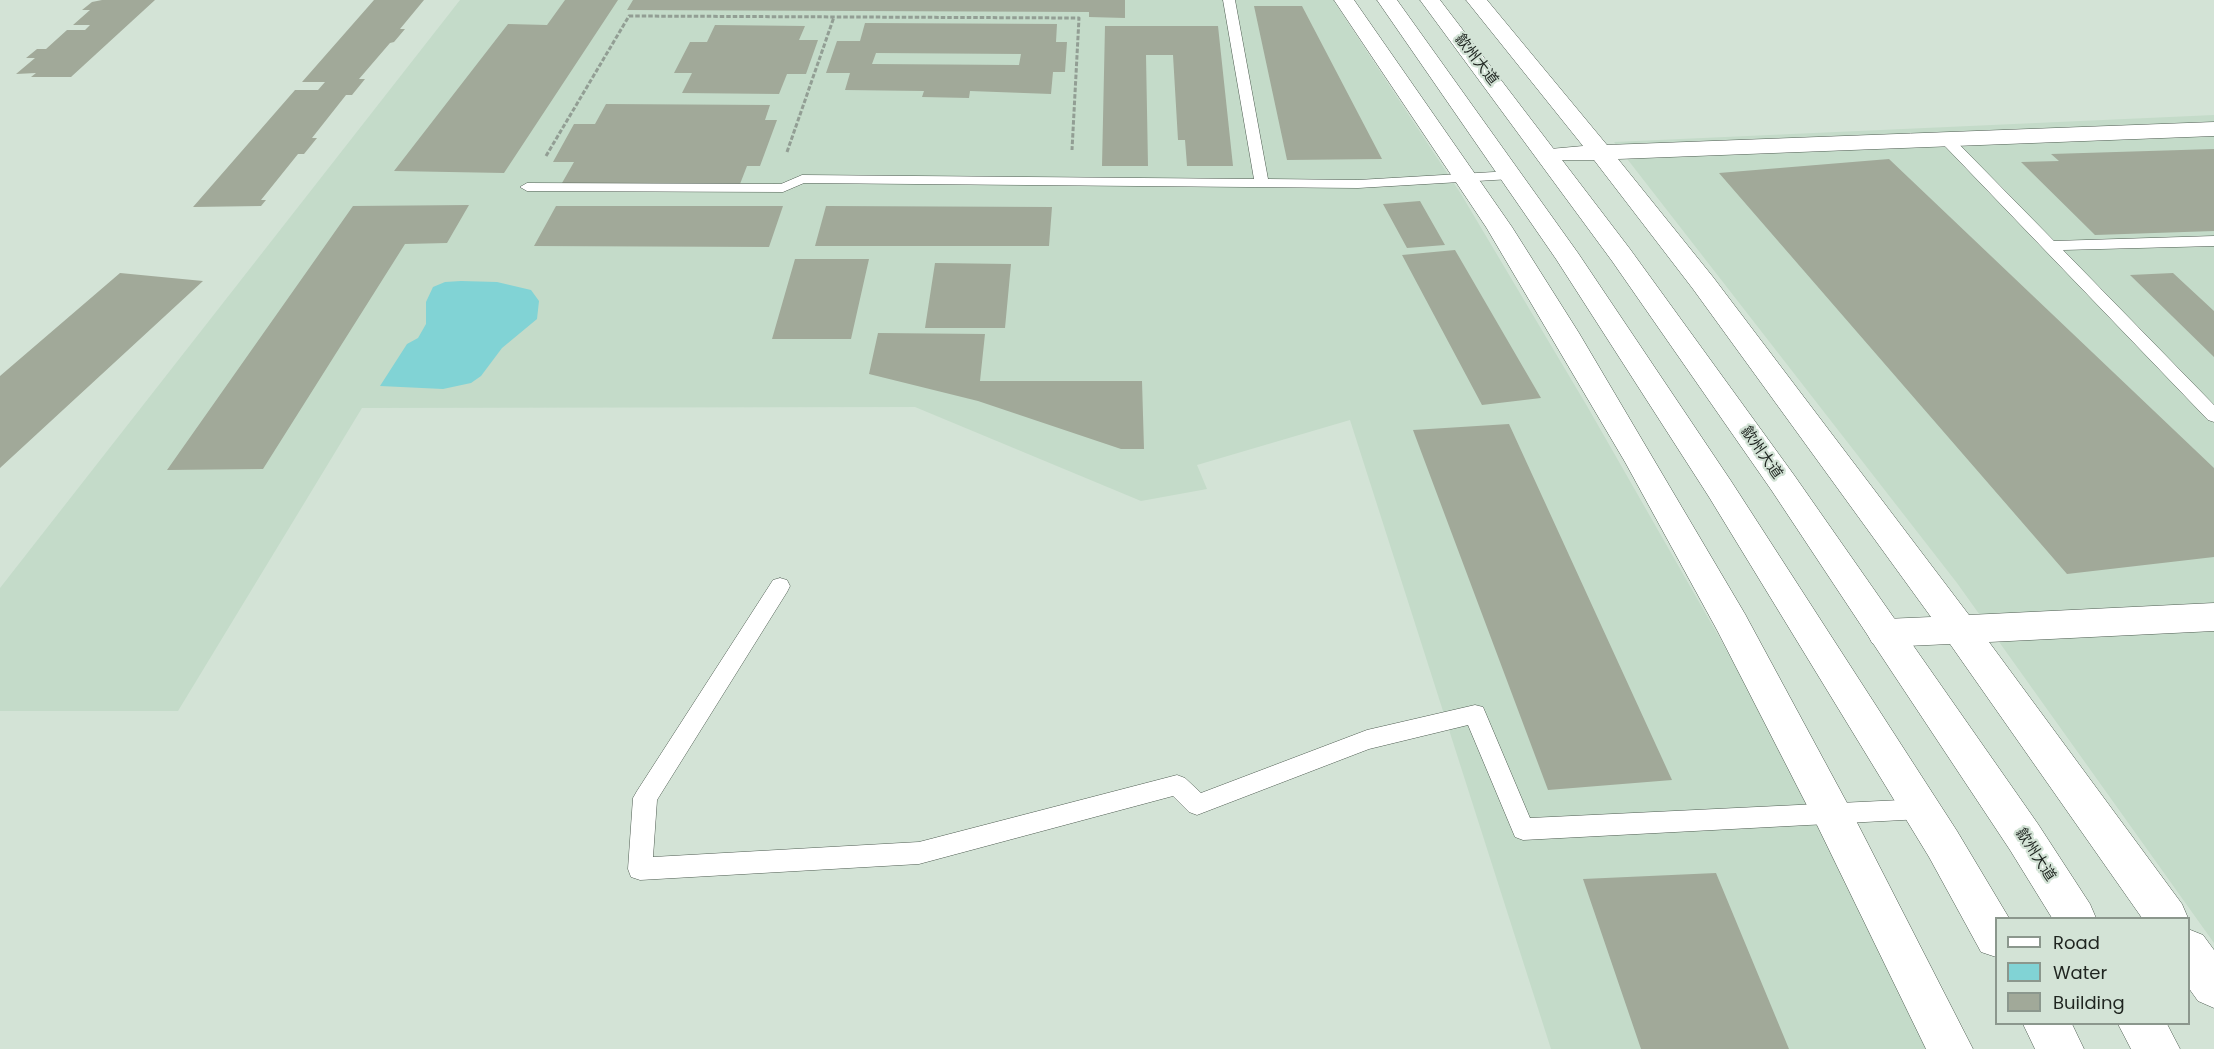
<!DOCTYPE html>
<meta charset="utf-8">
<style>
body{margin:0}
#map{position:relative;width:2214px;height:1049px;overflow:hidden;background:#d3e3d6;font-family:Poppins,sans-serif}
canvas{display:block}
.legend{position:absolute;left:1995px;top:917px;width:195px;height:108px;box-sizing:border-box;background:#d3e3d6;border:2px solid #8b978d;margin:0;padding:8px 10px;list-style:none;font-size:18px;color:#1f2520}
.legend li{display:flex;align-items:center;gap:12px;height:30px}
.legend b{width:30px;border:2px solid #8b978d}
</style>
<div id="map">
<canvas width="2214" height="1049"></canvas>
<ul class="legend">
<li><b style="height:8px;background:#fff"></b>Road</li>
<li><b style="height:16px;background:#81d3d5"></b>Water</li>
<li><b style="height:16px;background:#a1a999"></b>Building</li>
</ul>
</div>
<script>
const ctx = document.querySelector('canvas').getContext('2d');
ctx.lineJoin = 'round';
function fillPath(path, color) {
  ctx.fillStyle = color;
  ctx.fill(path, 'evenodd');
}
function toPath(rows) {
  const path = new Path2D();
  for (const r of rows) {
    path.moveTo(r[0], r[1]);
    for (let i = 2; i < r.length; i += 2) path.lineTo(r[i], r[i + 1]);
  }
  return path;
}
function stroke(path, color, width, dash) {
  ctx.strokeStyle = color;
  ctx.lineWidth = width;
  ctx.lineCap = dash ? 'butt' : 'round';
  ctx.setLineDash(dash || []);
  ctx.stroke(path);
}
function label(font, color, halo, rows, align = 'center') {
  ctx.font = font + ' Poppins,"Noto Sans SC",sans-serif';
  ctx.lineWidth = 4.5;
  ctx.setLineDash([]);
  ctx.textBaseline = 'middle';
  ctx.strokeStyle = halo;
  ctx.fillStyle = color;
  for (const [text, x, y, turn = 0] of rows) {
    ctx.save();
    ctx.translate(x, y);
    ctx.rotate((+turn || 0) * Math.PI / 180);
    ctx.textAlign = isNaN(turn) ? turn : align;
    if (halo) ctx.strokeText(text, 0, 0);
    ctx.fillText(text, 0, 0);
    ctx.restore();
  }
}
fillPath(toPath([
 [460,0,1333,0,1461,194,1587,406,1846,859,1935,1049,1551,1049,1350,420,1197,465,1207,489,1141,501,915,407,362,408,178,711,0,711,0,588],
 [2214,115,2214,943,1957,583,1614,142]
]), '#c4dbc9');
fillPath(toPath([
 [461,281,497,282,531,290,539,301,537,319,502,348,481,376,471,383,443,389,380,386,407,344,418,338,426,324,426,302,433,287,445,282]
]), '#81d3d5');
fillPath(toPath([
 [102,0,155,0,71,77,31,77,36,73,16,74,35,58,26,58,37,49,46,49,67,30,85,30,90,25,73,25,90,10,82,10,92,2],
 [374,0,424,0,400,29,405,29,394,42,390,43,359,79,365,79,352,95,346,95,312,138,317,138,304,154,298,154,261,200,266,200,261,206,193,207,295,90,318,90,325,82,302,82],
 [565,0,618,0,504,173,394,171,508,24,547,25],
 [633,0,1125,0,1125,18,1089,17,1089,12,627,10],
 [1254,6,1302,6,1382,159,1287,160],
 [865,23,1057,24,1056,42,1067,42,1065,72,1053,72,1051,94,970,91,969,98,922,97,924,91,845,90,850,73,826,73,837,41,860,41],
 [876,53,1021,54,1019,65,872,64],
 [715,25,805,26,799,40,818,40,806,74,787,74,779,94,682,93,692,73,674,73,690,42,707,42],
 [1105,26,1218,26,1233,166,1187,166,1185,140,1178,140,1173,55,1146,55,1148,166,1102,166],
 [606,104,770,105,765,120,777,120,760,166,747,166,740,184,562,183,574,162,553,162,574,124,595,124],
 [2214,149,2214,231,2095,235,2021,162,2059,161,2051,154],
 [1889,159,2214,468,2214,557,2067,574,1719,173],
 [1420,201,1445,245,1407,248,1383,204],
 [469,205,447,243,405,244,263,469,167,470,353,206],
 [556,206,783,206,769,247,534,246],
 [826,206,1052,207,1049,246,815,246],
 [1455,250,1541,398,1482,405,1402,255],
 [795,259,869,259,851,339,772,339],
 [935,263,1011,264,1005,328,925,328],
 [120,273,203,281,0,468,0,376],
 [2173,273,2214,311,2214,357,2130,275],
 [878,333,985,334,980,381,1142,381,1144,449,1121,449,978,401,869,374],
 [1509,424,1672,780,1548,790,1413,430],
 [1716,873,1789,1049,1641,1049,1583,879]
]), '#a1a999');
const service = toPath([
 [1223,0,1235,0,1268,179,1358,180,1511,171,1518,175,1511,179,1358,188,804,183,783,192,527,191,520,187,527,183,781,184,802,175,1254,179,1223,0],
 [1946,135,1951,136,2054,241,2214,236,2214,246,2063,250,2214,405,2214,422,2208,420,1941,142,1939,139,1946,135],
 [780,578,787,580,790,586,787,592,657,800,653,857,919,842,1177,775,1185,778,1201,793,1367,730,1475,705,1483,707,1486,714,1530,818,1922,799,1930,802,1934,809,1930,816,1922,819,1523,840,1515,837,1468,725,1369,749,1197,815,1189,812,1173,796,919,864,640,880,631,877,628,869,633,798,637,791,773,580,780,578]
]);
const minor = toPath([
 [1334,0,1354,0,1512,227,1579,333,1745,614,1846,801,1973,1049,1926,1049,1818,827,1717,630,1625,462,1486,227,1334,0],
 [1466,0,1487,0,1607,145,2214,122,2214,136,1618,159,1713,277,1969,615,2214,603,2214,631,1989,642,2182,904,2188,918,2142,918,1950,644,1885,647,1872,643,1867,633,1872,623,1885,619,1931,617,1693,289,1594,160,1539,160,1535,155,1539,150,1583,146,1466,0],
 [2188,929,2203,935,2214,950,2214,1008,2198,1001,2188,987,2188,929]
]);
const trunk = toPath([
 [1377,0,1397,0,1578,253,1731,481,1957,831,2009,918,1996,918,1996,957,1981,952,1929,857,1709,497,1556,259,1377,0],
 [1420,0,1440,0,1630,249,1794,475,2038,824,2090,904,2096,918,2052,918,2010,850,1772,491,1612,261,1420,0],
 [2023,1024,2072,1024,2084,1049,2035,1049,2023,1024],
 [2118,1024,2167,1024,2180,1049,2131,1049,2118,1024]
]);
stroke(service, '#4e5c51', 1);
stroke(minor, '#4e5c51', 1);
stroke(trunk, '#4e5c51', 1);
stroke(toPath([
 [787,152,834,17],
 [546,156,629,16,1079,18,1072,150]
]), '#929e94', 3, [4.5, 2]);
fillPath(service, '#fff');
fillPath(minor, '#fff');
fillPath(trunk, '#fff');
label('15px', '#1f2520', '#d3e3d6', [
 ["歙州大道",1476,60,52],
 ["歙州大道",1761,453,55],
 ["歙州大道",2035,855,57]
]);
</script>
